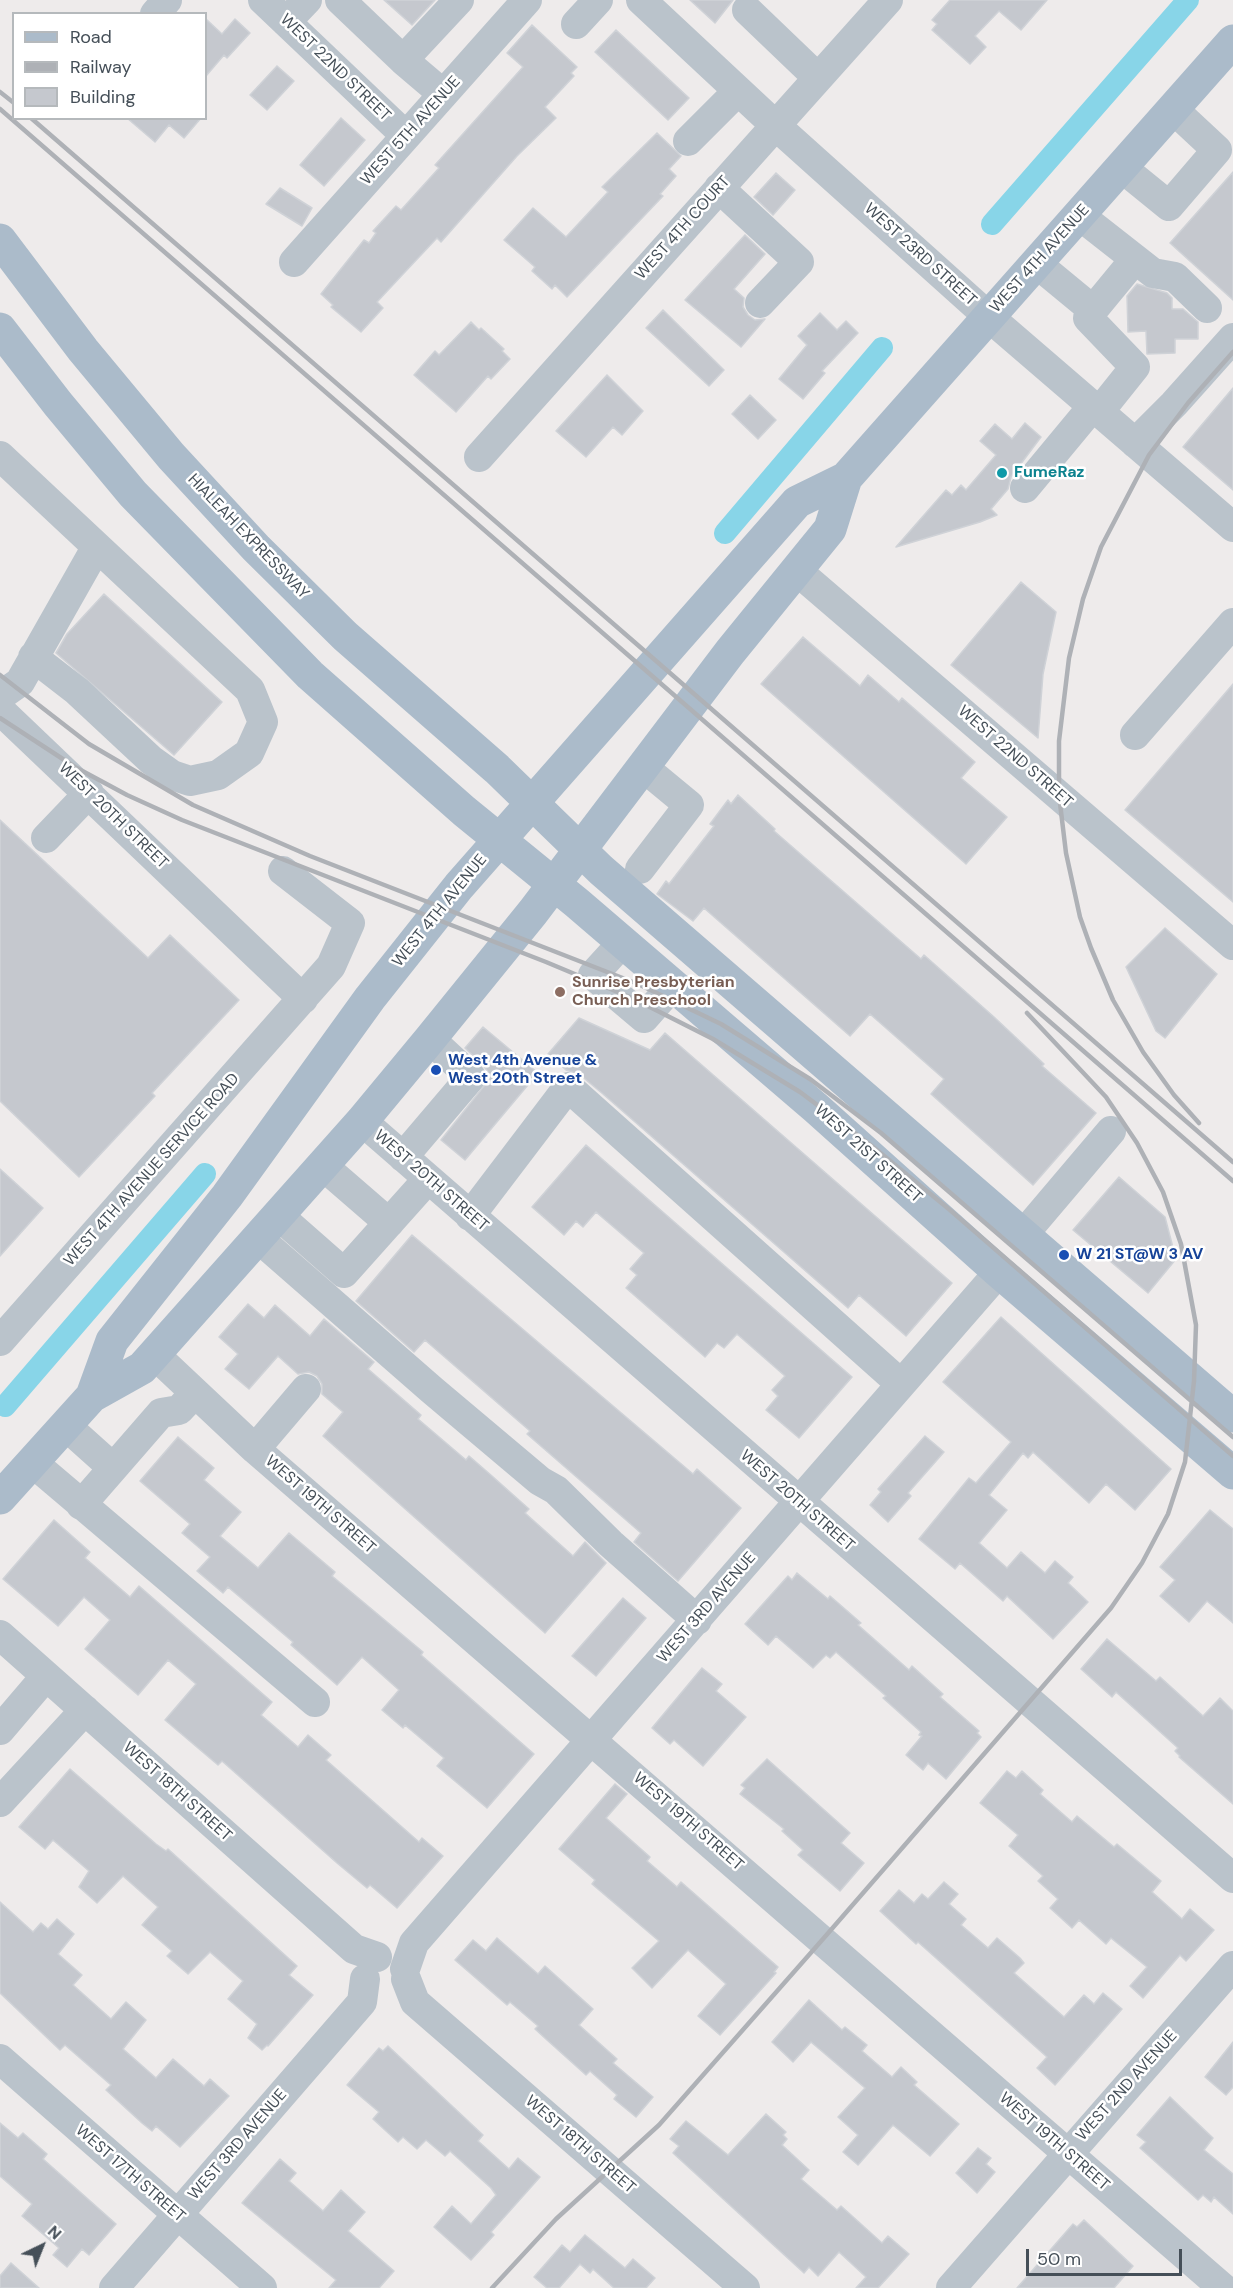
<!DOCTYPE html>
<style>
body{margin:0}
#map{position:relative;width:1233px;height:2288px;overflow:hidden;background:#eeebeb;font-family:"DM Sans",sans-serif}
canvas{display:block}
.legend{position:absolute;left:12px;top:12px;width:195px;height:108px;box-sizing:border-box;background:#fff;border:2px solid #b5b9bc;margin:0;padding:8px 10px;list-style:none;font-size:18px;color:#454f58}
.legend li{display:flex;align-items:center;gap:12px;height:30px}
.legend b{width:30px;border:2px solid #b5b9bc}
.north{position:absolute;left:12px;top:2216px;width:60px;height:60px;-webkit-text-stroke:4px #fff;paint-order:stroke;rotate:43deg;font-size:16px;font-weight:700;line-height:24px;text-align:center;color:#454f58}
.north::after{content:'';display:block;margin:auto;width:21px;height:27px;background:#454f58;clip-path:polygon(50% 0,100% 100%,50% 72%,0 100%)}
.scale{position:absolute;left:1026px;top:2249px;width:156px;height:27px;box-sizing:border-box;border:3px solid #454f58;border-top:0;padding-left:8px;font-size:18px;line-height:21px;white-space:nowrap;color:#454f58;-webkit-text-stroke:4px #fff;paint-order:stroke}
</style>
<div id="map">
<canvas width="1233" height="2288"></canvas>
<ul class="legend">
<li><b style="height:8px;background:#abbbca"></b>Road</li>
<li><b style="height:8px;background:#aeb1b6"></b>Railway</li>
<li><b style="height:16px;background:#c5c8ce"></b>Building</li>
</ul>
<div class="north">N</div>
<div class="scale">50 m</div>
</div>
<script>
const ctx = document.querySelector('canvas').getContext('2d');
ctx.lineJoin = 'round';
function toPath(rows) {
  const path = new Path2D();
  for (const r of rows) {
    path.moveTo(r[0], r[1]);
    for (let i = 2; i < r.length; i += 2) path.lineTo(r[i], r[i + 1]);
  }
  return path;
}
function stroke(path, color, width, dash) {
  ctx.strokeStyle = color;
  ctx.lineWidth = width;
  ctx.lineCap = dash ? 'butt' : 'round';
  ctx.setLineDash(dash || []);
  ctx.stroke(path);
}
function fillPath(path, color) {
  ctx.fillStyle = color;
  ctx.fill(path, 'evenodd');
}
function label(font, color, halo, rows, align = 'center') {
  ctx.font = font + ' "DM Sans",sans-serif';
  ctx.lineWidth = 5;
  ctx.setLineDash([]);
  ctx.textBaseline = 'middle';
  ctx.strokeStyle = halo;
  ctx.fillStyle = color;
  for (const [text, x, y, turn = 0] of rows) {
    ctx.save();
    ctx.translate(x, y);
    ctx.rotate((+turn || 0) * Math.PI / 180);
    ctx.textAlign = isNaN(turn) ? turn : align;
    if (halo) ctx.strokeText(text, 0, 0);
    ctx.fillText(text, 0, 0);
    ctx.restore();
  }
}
stroke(toPath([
 [992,224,1188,0],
 [725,533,882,348],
 [5,1406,205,1174]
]), '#88d5e8', 22);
const building = toPath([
 [384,0,435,0,412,25,384,0],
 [690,0,733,0,715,23,690,0],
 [950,0,1047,0,1021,30,999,11,975,36,986,47,970,64,932,30,937,24,932,20,950,0],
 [206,19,222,34,235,19,250,33,227,58,224,55,206,76,206,19],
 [532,25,577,67,571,73,574,76,545,107,556,118,517,156,441,242,437,238,405,272,377,302,383,308,361,332,331,307,333,305,321,294,364,240,369,243,376,233,373,231,396,206,401,210,439,168,435,165,523,67,507,53,532,25],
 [616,30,689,98,668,120,595,52,616,30],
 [277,66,294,81,267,110,250,95,277,66],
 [127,118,201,118,184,138,169,125,155,142,127,118],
 [341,118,365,140,324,186,300,165,341,118],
 [657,133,681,156,669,169,676,176,660,194,663,196,567,297,555,285,552,289,532,271,535,267,504,240,533,208,566,237,608,192,602,187,657,133],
 [1233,172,1233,300,1170,243,1233,172],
 [776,173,795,190,773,215,754,197,776,173],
 [280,188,312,208,302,226,266,204,280,188],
 [745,235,765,254,734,289,744,298,743,307,748,315,755,320,765,319,741,347,685,300,745,235],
 [1137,284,1167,293,1172,298,1172,309,1183,309,1198,322,1198,339,1175,339,1175,353,1147,354,1146,331,1128,332,1127,296,1137,284],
 [663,310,724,370,709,386,646,328,663,310],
 [820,313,837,330,846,321,858,333,822,371,825,373,803,399,779,379,807,345,798,336,820,313],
 [471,322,479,330,481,328,504,349,502,351,510,359,491,379,488,376,456,412,414,375,435,351,439,355,471,322],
 [607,375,643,411,622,435,613,427,586,457,556,431,607,375],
 [1233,388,1233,490,1183,447,1233,388],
 [750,395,776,420,758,439,732,414,750,395],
 [1025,423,1041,437,1011,477,1008,489,991,509,997,515,980,522,896,547,946,490,952,495,961,485,966,490,996,455,980,441,995,424,1012,439,1025,423],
 [1021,582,1056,612,1043,674,1038,738,951,665,1021,582],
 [104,594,222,702,174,755,56,653,67,634,104,594],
 [803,637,860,686,868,675,899,702,902,698,975,762,961,778,1007,817,966,864,761,684,803,637],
 [1233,684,1233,902,1125,810,1233,684],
 [738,795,775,829,774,831,921,959,924,955,994,1017,1044,1064,1042,1066,1096,1113,1033,1185,931,1094,944,1079,870,1014,850,1036,704,908,693,921,657,894,666,881,669,884,714,826,710,824,728,800,731,804,738,795],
 [0,820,148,958,170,935,239,1000,152,1093,155,1096,79,1177,0,1101,0,820],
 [1165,928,1217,974,1165,1038,1156,1031,1126,967,1165,928],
 [579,1018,650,1050,665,1033,952,1283,906,1336,859,1295,848,1308,603,1094,579,1074,566,1070,548,1054,579,1018],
 [483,1027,538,1073,465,1160,441,1140,488,1081,488,1072,483,1065,465,1048,483,1027],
 [586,1145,852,1377,799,1438,766,1410,778,1396,772,1390,785,1376,737,1334,724,1348,717,1343,705,1357,626,1288,637,1275,630,1269,644,1253,596,1212,583,1227,576,1221,564,1235,532,1207,586,1145],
 [0,1169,43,1208,0,1256,0,1169],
 [1119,1177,1165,1217,1176,1259,1148,1293,1073,1230,1119,1177],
 [412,1235,693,1474,697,1469,741,1508,678,1581,634,1542,641,1533,527,1434,530,1431,425,1340,414,1352,356,1301,412,1235],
 [248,1304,264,1318,275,1305,310,1336,324,1319,374,1362,368,1369,421,1415,418,1419,466,1460,469,1456,492,1476,529,1509,525,1513,573,1556,585,1542,606,1563,545,1633,323,1436,343,1412,322,1394,322,1384,317,1376,309,1372,298,1374,278,1356,249,1389,225,1369,238,1354,219,1337,248,1304],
 [1001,1317,1171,1469,1135,1510,1106,1484,1089,1503,1033,1452,1028,1458,1023,1453,989,1495,1007,1510,979,1543,1007,1568,1021,1552,1045,1573,1055,1561,1073,1577,1068,1583,1088,1602,1053,1639,1007,1596,1003,1601,960,1563,955,1569,919,1539,969,1478,976,1483,1011,1442,943,1382,1001,1317],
 [925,1436,944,1452,908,1493,911,1496,888,1522,870,1505,881,1492,878,1489,925,1436],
 [178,1437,214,1468,204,1480,241,1512,220,1536,258,1568,289,1533,335,1572,332,1576,423,1652,421,1655,534,1754,487,1808,437,1766,444,1758,405,1725,403,1728,382,1710,399,1690,362,1657,337,1685,291,1645,293,1642,228,1587,223,1593,197,1571,210,1557,182,1533,190,1524,140,1481,178,1437],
 [1210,1510,1233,1529,1233,1623,1207,1601,1189,1622,1160,1596,1175,1580,1160,1567,1210,1510],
 [54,1520,90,1552,85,1558,130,1597,139,1586,272,1702,261,1715,298,1747,308,1735,331,1755,326,1760,419,1842,422,1838,443,1856,397,1908,370,1885,367,1888,337,1863,222,1761,218,1765,165,1720,196,1684,168,1660,138,1695,85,1649,110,1620,84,1597,58,1626,3,1579,54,1520],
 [797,1573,828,1599,830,1596,861,1623,858,1625,909,1670,912,1666,943,1694,940,1697,979,1731,977,1733,981,1737,946,1779,928,1763,923,1770,906,1755,922,1736,919,1735,921,1732,883,1698,886,1696,836,1652,830,1658,826,1655,813,1668,776,1636,768,1645,745,1624,788,1576,792,1580,797,1573],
 [623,1598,646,1618,596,1676,572,1656,623,1598],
 [1107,1639,1156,1681,1160,1677,1203,1716,1220,1698,1233,1711,1233,1804,1179,1757,1180,1756,1175,1751,1178,1748,1116,1692,1112,1697,1081,1669,1107,1639],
 [702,1668,722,1684,716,1691,746,1717,703,1766,674,1740,670,1744,652,1728,702,1668],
 [767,1759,850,1833,841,1843,864,1863,840,1891,798,1855,803,1850,782,1831,784,1829,740,1794,745,1788,741,1785,767,1759],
 [70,1769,156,1844,166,1851,168,1849,297,1966,289,1975,313,1995,268,2046,267,2045,262,2050,248,2038,257,2024,228,1999,243,1981,210,1952,188,1974,167,1956,172,1951,142,1925,158,1907,123,1876,97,1903,79,1887,89,1871,53,1840,45,1849,19,1827,70,1769],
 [1007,1771,1016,1778,1022,1771,1043,1790,1040,1794,1072,1822,1077,1816,1114,1847,1117,1844,1161,1881,1152,1892,1182,1919,1190,1909,1214,1930,1186,1961,1180,1955,1143,1998,1130,1986,1147,1967,1111,1938,1106,1944,1079,1920,1072,1928,1050,1908,1058,1899,1038,1881,1043,1876,1009,1846,1018,1835,980,1803,1007,1771],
 [615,1784,627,1794,606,1818,650,1857,647,1861,677,1887,681,1882,778,1967,774,1972,776,1973,720,2035,698,2016,726,1984,688,1950,652,1988,632,1968,659,1941,592,1884,595,1880,559,1849,615,1784],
 [944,1882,958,1894,949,1904,966,1919,961,1925,988,1948,997,1938,1020,1958,1024,1963,1014,1973,1064,2017,1084,1995,1094,2004,1103,1993,1122,2009,1055,2085,1037,2068,1047,2057,918,1942,916,1944,880,1911,899,1890,914,1903,922,1894,928,1899,944,1882],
 [0,1902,33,1932,41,1923,48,1929,57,1919,74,1934,58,1954,82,1975,73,1985,111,2019,126,2002,146,2020,123,2049,156,2078,173,2059,204,2086,210,2079,229,2096,180,2147,156,2126,152,2131,142,2123,106,2090,111,2085,65,2045,60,2050,0,1993,0,1902],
 [497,1938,538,1974,545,1966,593,2009,579,2025,617,2059,613,2063,653,2097,636,2117,614,2099,617,2095,590,2071,586,2075,547,2040,535,2029,538,2026,510,2002,507,2005,455,1960,473,1940,486,1951,497,1938],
 [809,2000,842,2030,845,2027,867,2045,862,2051,892,2077,901,2067,917,2082,914,2085,959,2124,930,2156,893,2125,858,2165,843,2152,858,2135,838,2117,865,2088,811,2042,793,2062,772,2042,809,2000],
 [1233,2042,1233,2087,1226,2095,1205,2077,1233,2042],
 [388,2046,483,2135,478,2141,509,2169,518,2158,540,2177,491,2232,494,2235,471,2260,434,2227,452,2206,471,2224,496,2195,491,2188,450,2151,445,2156,426,2140,417,2149,403,2137,398,2142,373,2119,379,2112,347,2085,379,2048,383,2051,388,2046],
 [1170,2097,1213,2138,1204,2150,1233,2174,1233,2214,1214,2197,1211,2202,1203,2195,1198,2200,1140,2148,1146,2142,1137,2135,1170,2097],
 [766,2114,786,2132,783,2135,787,2139,782,2145,809,2170,801,2179,837,2210,841,2206,882,2243,888,2236,909,2254,878,2288,856,2288,866,2277,839,2252,818,2276,809,2267,804,2273,673,2153,679,2146,670,2139,686,2121,728,2155,766,2114],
 [0,2123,18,2138,23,2133,47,2154,43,2159,116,2224,89,2255,82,2249,67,2267,53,2255,59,2248,22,2216,32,2204,0,2176,0,2123],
 [978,2148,991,2158,986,2164,995,2172,977,2193,956,2173,978,2148],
 [280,2159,296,2173,289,2181,323,2211,341,2190,365,2212,348,2231,394,2271,379,2288,329,2288,336,2280,242,2203,280,2159],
 [1084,2220,1133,2266,1114,2288,1017,2288,1073,2224,1077,2227,1084,2220],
 [585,2235,625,2268,633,2259,655,2278,646,2288,614,2288,593,2269,590,2273,580,2264,559,2288,547,2288,534,2277,562,2245,570,2252,585,2235],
 [11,2263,39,2288,0,2288,0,2276,11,2263]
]);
fillPath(building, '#c5c8ce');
stroke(building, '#cfd2d7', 1.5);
stroke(toPath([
 [263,0,406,136],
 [340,0,403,60],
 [641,0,775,125,989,317,1233,527],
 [747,10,818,78],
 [155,14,167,0],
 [286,22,307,0],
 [576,24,598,0],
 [443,94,403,60,459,0],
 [688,141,738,91],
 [1121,167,1169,206,1217,150,1173,109],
 [719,188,799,262,760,303],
 [1079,215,1153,273,1175,277,1207,308],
 [294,262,527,0],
 [1036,263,1093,310,1135,259],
 [1093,310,1088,318,1135,367,1099,412],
 [1135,443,1174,404,1233,338],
 [0,456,250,690,263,722,249,753,218,775,190,781,172,775,151,760,77,691,33,657],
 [479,457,888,0],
 [1025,488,1093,406],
 [796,570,1233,945],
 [0,696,20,682,96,548],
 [0,710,303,999],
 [1135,735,1233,623],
 [46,838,89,793],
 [640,869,689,805,643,767],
 [623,942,593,975,644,1018,673,985],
 [362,1121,1233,1878],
 [403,1157,471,1077,430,1039],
 [322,1165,389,1223],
 [278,1215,344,1273,428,1179],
 [470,1216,568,1087,901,1384],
 [1022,1236,1111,1131],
 [258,1238,432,1390,540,1481,556,1490,611,1544,697,1620],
 [0,1341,331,966,350,923,283,871],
 [155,1355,255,1449,1223,2288],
 [65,1425,113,1468],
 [255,1449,306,1389],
 [32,1462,315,1702],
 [81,1505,161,1413,179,1410,195,1393],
 [0,1635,354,1949,377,1957],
 [0,1730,46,1676],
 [0,1802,85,1710],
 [405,1969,414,1943,999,1272],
 [406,1979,415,2002,745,2288],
 [0,2059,262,2288],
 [114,2288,362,2002,365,1979],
 [951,2288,1233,1966]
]), '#bac3cb', 30);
stroke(toPath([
 [0,240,83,350,171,456,256,548,345,636,497,769,601,870,1233,1416],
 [0,329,58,404,133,494,310,675,464,811,577,903,816,1108,999,1272,1233,1473],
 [92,1396,112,1341,227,1196,370,998,459,886,797,502,846,478,1233,41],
 [0,1498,92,1396,142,1368,362,1121,430,1039,533,912,730,652,830,529,846,478]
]), '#abbbca', 33);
stroke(toPath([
 [0,92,14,103],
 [0,109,1233,1181],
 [31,118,1233,1162],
 [0,675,89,744,193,805,310,856,638,984,721,1024,810,1079,881,1133,1233,1437],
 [0,718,75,767,127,795,182,820,546,962,632,998,713,1039,800,1092,872,1146,950,1210,1233,1456],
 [1199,1123,1174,1095,1143,1052,1113,1000,1091,948,1080,917,1066,853,1059,795,1059,741,1069,658,1083,599,1101,547,1149,455,1188,403,1233,352],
 [492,2288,556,2219,659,2125,823,1939,1111,1608,1142,1563,1168,1514,1185,1462,1194,1381,1196,1325,1181,1244,1163,1192,1137,1143,1106,1097,1027,1013]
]), '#aeb1b6', 4.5);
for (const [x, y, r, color] of [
 [1002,473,6,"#0f9aa8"],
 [560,992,6,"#8d6e63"],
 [436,1070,6,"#1a4fb4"],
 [1064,1255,6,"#1a4fb4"]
]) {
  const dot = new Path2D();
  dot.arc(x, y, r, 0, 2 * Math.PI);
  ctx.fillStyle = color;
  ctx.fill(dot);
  stroke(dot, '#fff', 2);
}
label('16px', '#454f58', '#fff', [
 ["WEST 22ND STREET",335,68,44],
 ["WEST 5TH AVENUE",411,131,-48],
 ["WEST 4TH COURT",683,228,-48],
 ["WEST 23RD STREET",920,255,42],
 ["WEST 4TH AVENUE",1040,259,-48],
 ["HIALEAH EXPRESSWAY",248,537,46],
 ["WEST 22ND STREET",1015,757,41],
 ["WEST 20TH STREET",113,816,44],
 ["WEST 4TH AVENUE",440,911,-51],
 ["WEST 21ST STREET",868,1154,42],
 ["WEST 4TH AVENUE SERVICE ROAD",152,1170,-48],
 ["WEST 20TH STREET",431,1181,41],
 ["WEST 20TH STREET",797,1501,41],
 ["WEST 19TH STREET",320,1505,41],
 ["WEST 3RD AVENUE",707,1608,-49],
 ["WEST 18TH STREET",177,1792,42],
 ["WEST 19TH STREET",688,1822,41],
 ["WEST 2ND AVENUE",1127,2086,-48],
 ["WEST 19TH STREET",1054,2142,41],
 ["WEST 3RD AVENUE",238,2145,-49],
 ["WEST 18TH STREET",580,2145,41],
 ["WEST 17TH STREET",130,2174,41]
]);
label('bold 16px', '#0d838f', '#fff', [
 ["FumeRaz",1014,473]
], 'left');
label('bold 16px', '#785e54', '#fff', [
 ["Sunrise Presbyterian",572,983],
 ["Church Preschool",572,1001]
], 'left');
label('bold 16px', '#164399', '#fff', [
 ["West 4th Avenue &",448,1061],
 ["West 20th Street",448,1079],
 ["W 21 ST@W 3 AV",1076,1255]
], 'left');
</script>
